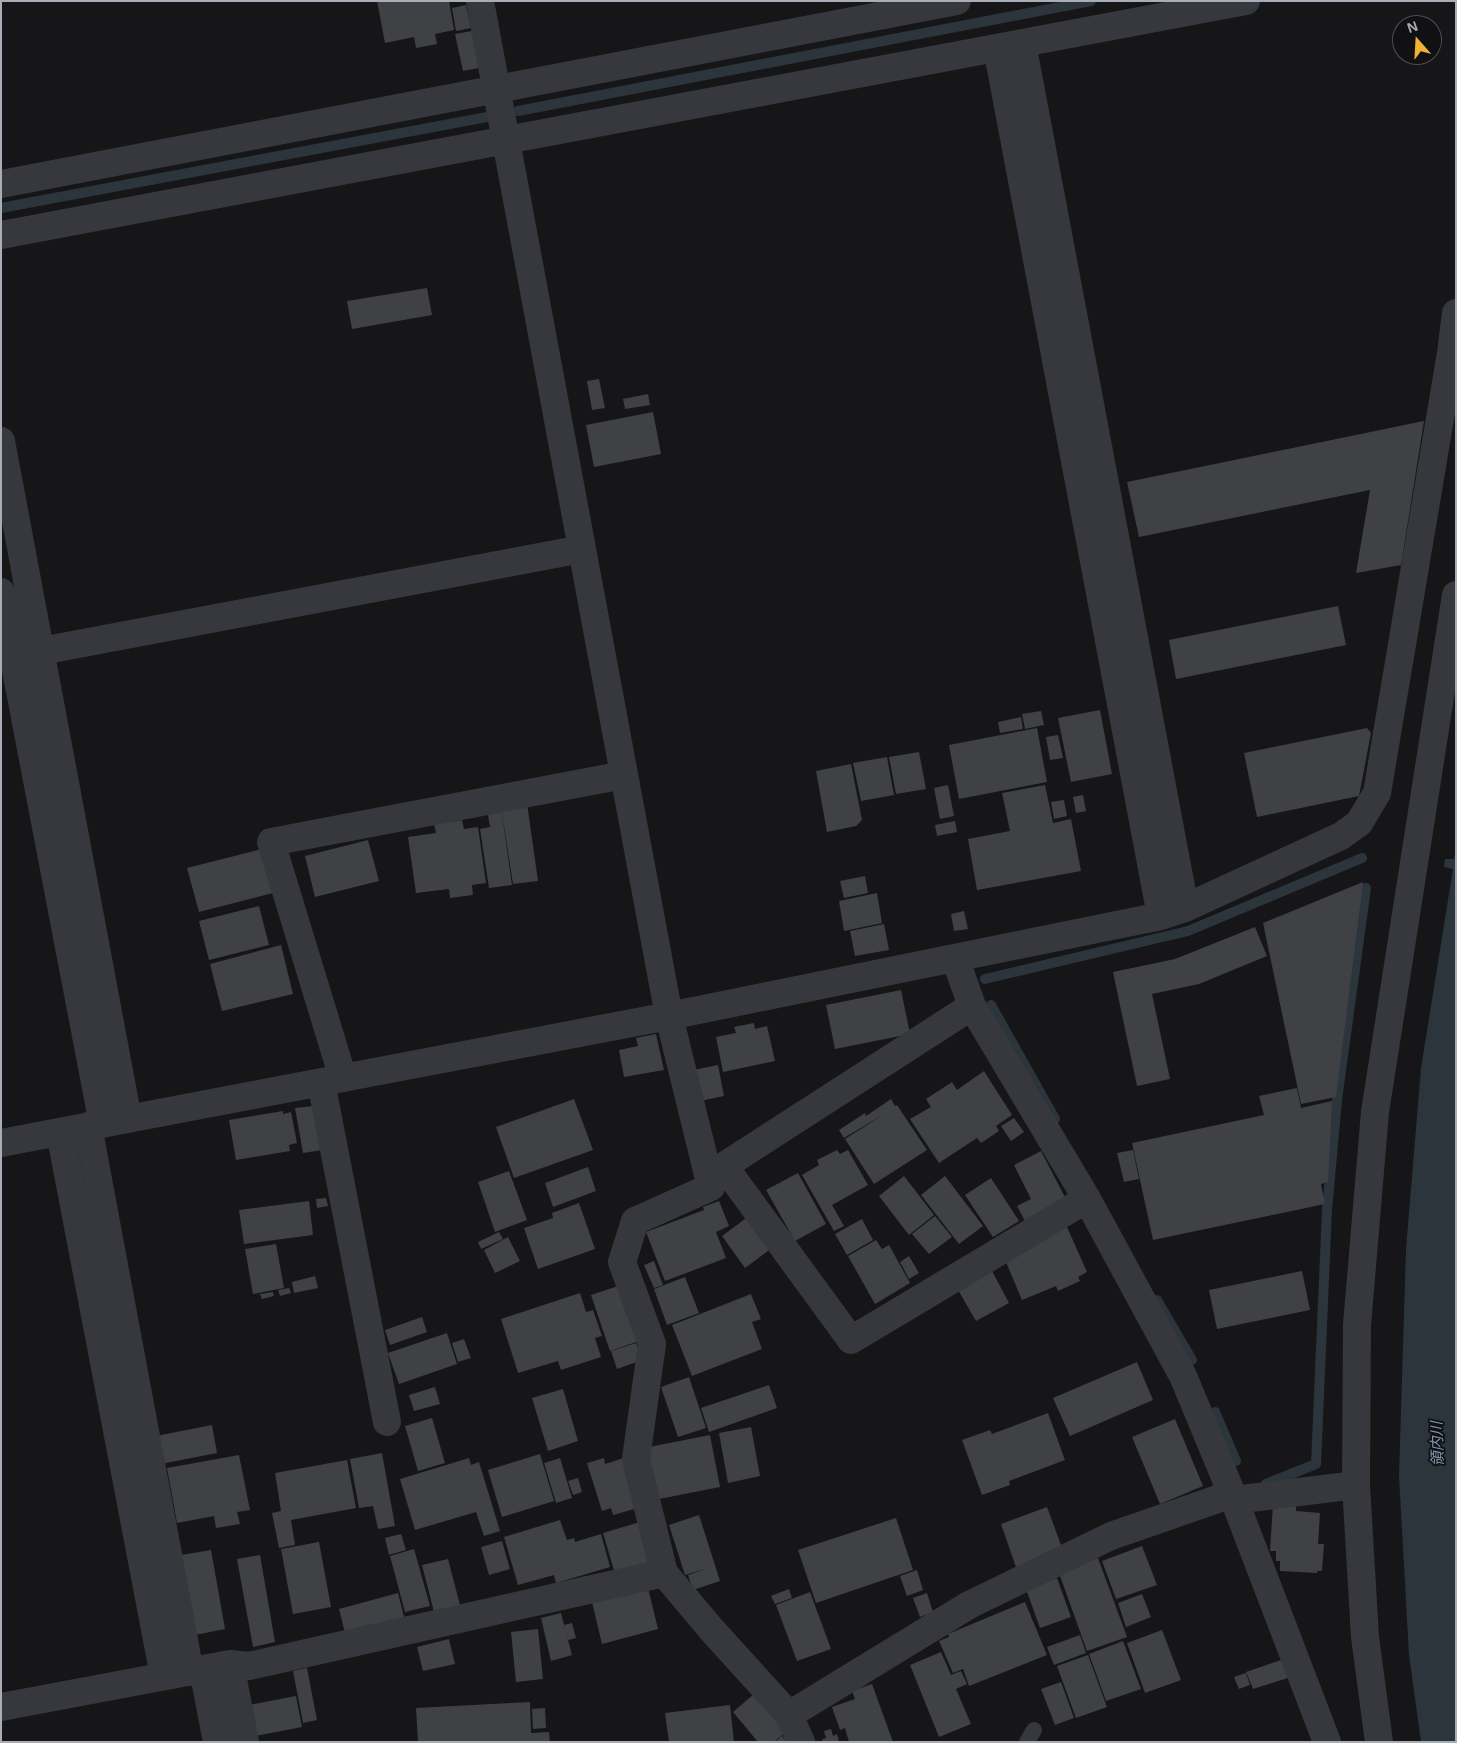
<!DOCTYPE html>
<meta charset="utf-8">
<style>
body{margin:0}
#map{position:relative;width:1457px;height:1743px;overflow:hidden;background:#161618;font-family:Helvetica,sans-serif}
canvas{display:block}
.frame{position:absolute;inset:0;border:2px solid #a8adb8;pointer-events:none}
.north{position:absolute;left:1392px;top:15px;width:50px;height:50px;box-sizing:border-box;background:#111113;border:1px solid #4d4f55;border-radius:50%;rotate:341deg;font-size:14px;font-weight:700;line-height:20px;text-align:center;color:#a8adb8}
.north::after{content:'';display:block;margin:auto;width:18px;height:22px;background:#f2b134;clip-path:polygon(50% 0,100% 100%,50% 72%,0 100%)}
</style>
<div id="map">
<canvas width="1457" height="1743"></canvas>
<div class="frame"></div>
<div class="north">N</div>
</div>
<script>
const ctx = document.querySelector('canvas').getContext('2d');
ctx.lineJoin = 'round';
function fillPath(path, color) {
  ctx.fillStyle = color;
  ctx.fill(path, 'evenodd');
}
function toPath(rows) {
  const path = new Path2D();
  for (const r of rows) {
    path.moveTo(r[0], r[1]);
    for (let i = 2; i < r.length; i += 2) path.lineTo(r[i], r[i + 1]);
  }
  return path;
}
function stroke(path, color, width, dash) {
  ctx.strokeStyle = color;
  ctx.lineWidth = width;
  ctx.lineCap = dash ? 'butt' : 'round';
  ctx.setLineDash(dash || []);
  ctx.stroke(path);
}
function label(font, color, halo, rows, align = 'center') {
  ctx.font = font + ' Helvetica,"Noto Sans JP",sans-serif';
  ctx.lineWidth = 4;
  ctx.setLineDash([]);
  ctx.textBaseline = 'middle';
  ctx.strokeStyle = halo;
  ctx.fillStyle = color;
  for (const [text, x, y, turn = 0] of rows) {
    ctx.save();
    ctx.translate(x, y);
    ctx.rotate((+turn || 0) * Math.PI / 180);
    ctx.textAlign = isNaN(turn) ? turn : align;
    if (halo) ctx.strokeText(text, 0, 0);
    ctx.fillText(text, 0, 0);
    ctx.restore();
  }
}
fillPath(toPath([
 [1456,850,1456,1742,1421,1742,1409,1655,1399,1476,1406,1249,1421,1068,1453,869,1444,867,1445,859,1454,859]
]), '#2c353c');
stroke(toPath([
 [518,111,1091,1],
 [1,208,487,117],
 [985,979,1188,931,1362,858],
 [991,1005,1055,1119],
 [78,1146,101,1273],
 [1157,1300,1192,1360],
 [1215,1412,1236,1461],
 [1266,1484,1316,1464,1327,1210,1337,1100,1366,888]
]), '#2c353c', 10);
fillPath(toPath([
 [377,1,449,1,454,30,435,34,437,44,416,48,414,37,385,43],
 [466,5,471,28,456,31,452,8],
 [472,31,479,68,463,71,455,34],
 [427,288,432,315,352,329,347,301],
 [599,379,605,408,592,410,587,381],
 [648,394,650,405,625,409,623,399],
 [653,412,661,454,594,467,586,425],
 [1424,421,1401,565,1356,573,1370,490,1139,537,1127,482],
 [1338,606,1346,645,1176,679,1169,640],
 [1100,710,1112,774,1071,782,1058,718],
 [1041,711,1044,725,1025,729,1022,714],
 [1021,717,1023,729,1000,733,998,722],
 [1037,728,1047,782,959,799,949,745],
 [1367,728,1371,733,1359,796,1257,817,1244,753],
 [1058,735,1063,758,1050,760,1046,737],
 [919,752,926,789,896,794,889,757],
 [887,757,894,795,861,801,853,763],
 [851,764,862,820,856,826,827,832,816,771],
 [948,785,954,816,940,819,934,788],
 [1045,785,1053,823,1071,819,1081,871,977,890,968,839,1010,831,1002,793],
 [1083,795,1086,811,1076,813,1073,797],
 [1064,800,1067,816,1054,819,1051,802],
 [527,803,538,881,513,884,501,807],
 [501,807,512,885,489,888,480,829,490,827,487,809],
 [462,820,464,829,478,827,486,883,472,885,473,895,450,898,449,889,416,893,408,837,436,833,434,824],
 [955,821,957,832,937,836,935,825],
 [368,840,379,881,315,897,305,856],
 [262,849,273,893,199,912,187,868],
 [865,876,868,893,844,898,840,881],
 [1363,882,1336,1097,1301,1104,1263,923],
 [877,893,882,923,844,931,839,901],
 [259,906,269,945,209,960,199,921],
 [964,911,968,929,954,931,951,914],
 [884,924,889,950,855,956,850,931],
 [1255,927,1267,956,1199,984,1152,994,1170,1079,1137,1086,1113,972,1175,959],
 [281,945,293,994,222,1011,210,964],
 [901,990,910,1034,835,1049,826,1005],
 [754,1023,755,1029,767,1026,775,1061,723,1072,716,1037,736,1033,734,1027],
 [656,1034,664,1070,624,1077,619,1050,638,1046,636,1038],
 [718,1065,724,1096,700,1101,693,1070],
 [984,1071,1012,1115,996,1126,999,1131,981,1143,977,1138,939,1163,910,1119,931,1107,926,1099,952,1082,957,1090],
 [1297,1088,1301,1108,1332,1101,1328,1182,1321,1184,1325,1204,1153,1240,1132,1143,1264,1115,1259,1096],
 [574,1099,593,1150,514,1178,496,1127],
 [891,1099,895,1106,897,1105,927,1150,874,1184,845,1139,886,1113,844,1138,839,1130,865,1113,866,1116],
 [314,1106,322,1150,303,1153,295,1108],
 [283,1111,283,1114,291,1112,297,1143,289,1145,290,1151,236,1160,229,1120],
 [1014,1118,1024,1132,1011,1141,1001,1126],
 [837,1150,840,1154,848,1150,868,1185,832,1205,844,1226,834,1231,802,1175,819,1165,817,1160],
 [1133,1150,1139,1179,1124,1182,1117,1153],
 [1041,1151,1069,1205,1027,1225,1017,1206,1031,1199,1014,1165],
 [588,1167,596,1191,553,1207,545,1183],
 [509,1171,527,1220,495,1232,478,1182],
 [798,1173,826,1224,795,1241,766,1190],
 [904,1176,934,1215,909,1235,879,1196],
 [945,1176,983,1226,959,1244,921,1195],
 [991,1178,1019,1221,993,1237,965,1195],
 [326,1198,328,1206,317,1208,316,1199],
 [309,1201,313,1235,244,1244,239,1210],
 [719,1201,729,1226,716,1232,726,1258,665,1281,646,1232,704,1210,703,1207],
 [579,1203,595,1249,538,1269,524,1228,553,1218,552,1213],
 [749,1216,772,1248,745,1268,722,1236],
 [935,1216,952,1237,929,1254,912,1234],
 [862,1219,873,1240,847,1255,835,1234],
 [1067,1227,1087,1272,1078,1277,1080,1281,1058,1291,1056,1286,1022,1300,1003,1255],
 [499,1232,503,1239,481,1249,478,1242],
 [508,1237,520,1261,495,1273,484,1250],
 [876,1240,882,1249,889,1245,910,1283,875,1304,848,1256],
 [276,1244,284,1288,253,1294,245,1249],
 [909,1256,919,1273,909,1279,900,1262],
 [654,1261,663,1285,654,1288,644,1265],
 [992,1271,1009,1303,976,1321,958,1290],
 [1302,1271,1310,1310,1217,1329,1209,1290],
 [315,1276,318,1288,294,1293,292,1282],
 [685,1277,699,1313,667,1325,654,1289],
 [624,1284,642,1340,610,1351,591,1295],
 [289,1288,291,1293,280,1296,278,1290],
 [273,1292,274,1296,262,1299,260,1294],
 [580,1293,586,1312,593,1310,602,1336,595,1338,601,1357,561,1370,558,1361,518,1373,501,1319],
 [751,1294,761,1319,752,1322,762,1349,692,1376,672,1325],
 [422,1317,427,1332,390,1345,385,1330],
 [447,1333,457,1364,399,1384,388,1353],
 [464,1339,471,1358,458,1362,452,1343],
 [636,1343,642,1360,617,1369,611,1351],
 [1137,1362,1153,1400,1070,1436,1053,1398],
 [689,1377,706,1428,678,1437,661,1387],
 [769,1385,777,1408,709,1432,701,1408],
 [435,1387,440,1404,414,1411,409,1395],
 [563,1389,578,1441,548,1451,532,1398],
 [1048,1413,1065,1460,1009,1481,1010,1485,982,1495,962,1440,990,1430,992,1434],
 [432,1418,445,1463,418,1471,405,1426],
 [1175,1419,1203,1486,1160,1504,1132,1437],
 [212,1425,217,1453,161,1464,156,1436],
 [751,1427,760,1476,728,1483,719,1433],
 [710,1435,720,1487,654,1500,644,1448],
 [382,1453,395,1526,378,1529,373,1506,359,1508,350,1459],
 [540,1454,554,1501,502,1517,488,1470],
 [239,1455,250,1510,237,1512,240,1524,216,1528,214,1516,177,1523,167,1468],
 [469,1458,471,1465,479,1462,500,1531,484,1536,476,1512,415,1530,400,1479],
 [560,1458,572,1498,556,1503,544,1463],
 [604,1458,605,1464,624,1458,638,1508,613,1515,611,1508,602,1511,587,1463],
 [347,1460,356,1508,291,1520,295,1545,279,1548,272,1513,281,1511,275,1473],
 [578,1478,582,1492,573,1495,568,1481],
 [1273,1504,1296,1505,1296,1511,1320,1513,1318,1544,1324,1544,1322,1571,1317,1571,1317,1573,1280,1571,1280,1561,1276,1561,1276,1551,1270,1551],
 [1047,1507,1064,1553,1017,1570,1001,1524],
 [699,1515,720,1581,693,1590,688,1575,708,1568,685,1575,669,1525],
 [896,1518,913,1570,816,1603,798,1550],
 [560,1520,567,1540,574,1538,575,1542,601,1534,610,1567,556,1583,554,1575,518,1585,504,1537],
 [640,1522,653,1566,616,1577,603,1533],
 [401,1534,406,1550,389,1555,385,1538],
 [502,1541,510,1569,489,1575,481,1547],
 [319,1542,331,1607,293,1614,281,1549],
 [1142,1546,1157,1585,1116,1599,1102,1561],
 [414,1549,430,1606,405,1612,390,1556],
 [211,1550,225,1629,195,1635,181,1555],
 [260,1555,275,1642,253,1647,237,1559],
 [1098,1558,1127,1637,1087,1651,1059,1573],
 [448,1559,460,1605,434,1612,422,1565],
 [917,1570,923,1590,907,1596,900,1576],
 [1057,1578,1071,1617,1040,1628,1026,1589],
 [648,1588,658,1629,602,1644,592,1602],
 [789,1589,792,1598,775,1604,771,1596],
 [810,1592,831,1649,797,1661,776,1605],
 [398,1593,405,1621,346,1637,339,1609],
 [927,1593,933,1612,920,1617,913,1598],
 [1142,1594,1151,1617,1126,1627,1118,1603],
 [1025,1602,1047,1655,969,1686,963,1669,953,1673,939,1641,949,1637,948,1634],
 [561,1613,572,1655,551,1661,541,1618],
 [572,1623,576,1638,568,1640,564,1625],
 [538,1629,543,1679,516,1682,511,1632],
 [1162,1630,1181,1680,1145,1693,1127,1643],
 [1080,1635,1086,1653,1054,1665,1047,1647],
 [449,1639,455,1664,423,1671,417,1647],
 [1123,1641,1141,1689,1106,1701,1089,1654],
 [941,1652,951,1675,961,1671,967,1684,956,1689,971,1724,939,1737,910,1665],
 [1088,1655,1107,1707,1076,1718,1057,1666],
 [1281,1660,1288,1678,1253,1689,1246,1672],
 [307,1668,317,1720,303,1723,293,1671],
 [1246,1673,1250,1685,1239,1689,1234,1677],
 [1061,1682,1074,1718,1055,1725,1041,1689],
 [872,1684,893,1742,849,1742,845,1728,840,1730,832,1707,855,1699,852,1691],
 [754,1694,787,1731,774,1742,758,1742,733,1712],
 [296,1696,302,1727,255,1736,249,1705],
 [530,1702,531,1733,549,1732,550,1742,418,1742,416,1708],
 [730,1705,734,1742,669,1742,665,1713],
 [545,1708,546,1728,533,1729,532,1709],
 [831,1729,833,1736,837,1734,839,1742,823,1742,822,1739,826,1738,824,1731],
 [782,1736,786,1742,775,1742]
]), '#404145');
stroke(toPath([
 [1027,1742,1034,1730]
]), '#37383d', 16);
stroke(toPath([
 [480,1,669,1016,711,1187,635,1221,622,1262,652,1344,636,1459,664,1573,711,1629,789,1715,801,1742],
 [1022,43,1185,908],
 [997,48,1161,916],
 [1,184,957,1],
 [1,235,1246,1],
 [1,441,128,1119],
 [1,592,103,1124],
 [41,651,582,549],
 [955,958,972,1006,1087,1199,1183,1376,1232,1494,1327,1742],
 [343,1078,271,842,624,775],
 [321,1082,387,1422],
 [88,1126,190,1672],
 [60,1132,164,1676],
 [1,1143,669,1016,1161,916,1185,908,1341,836,1359,823,1377,793,1451,353,1456,313],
 [724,1166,851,1340,1087,1199],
 [708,1174,724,1166,972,1006],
 [1234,1500,1356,1485],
 [230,1664,245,1742],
 [203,1669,217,1742],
 [1,1707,230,1664,249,1666,664,1573],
 [789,1715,969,1605,1111,1536,1232,1494],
 [1379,1742,1365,1637,1356,1485,1357,1325,1375,1112,1456,595]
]), '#37383d', 28);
label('italic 15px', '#7f9bb3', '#111113', [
 ["領内川",1438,1444,-92]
]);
</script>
